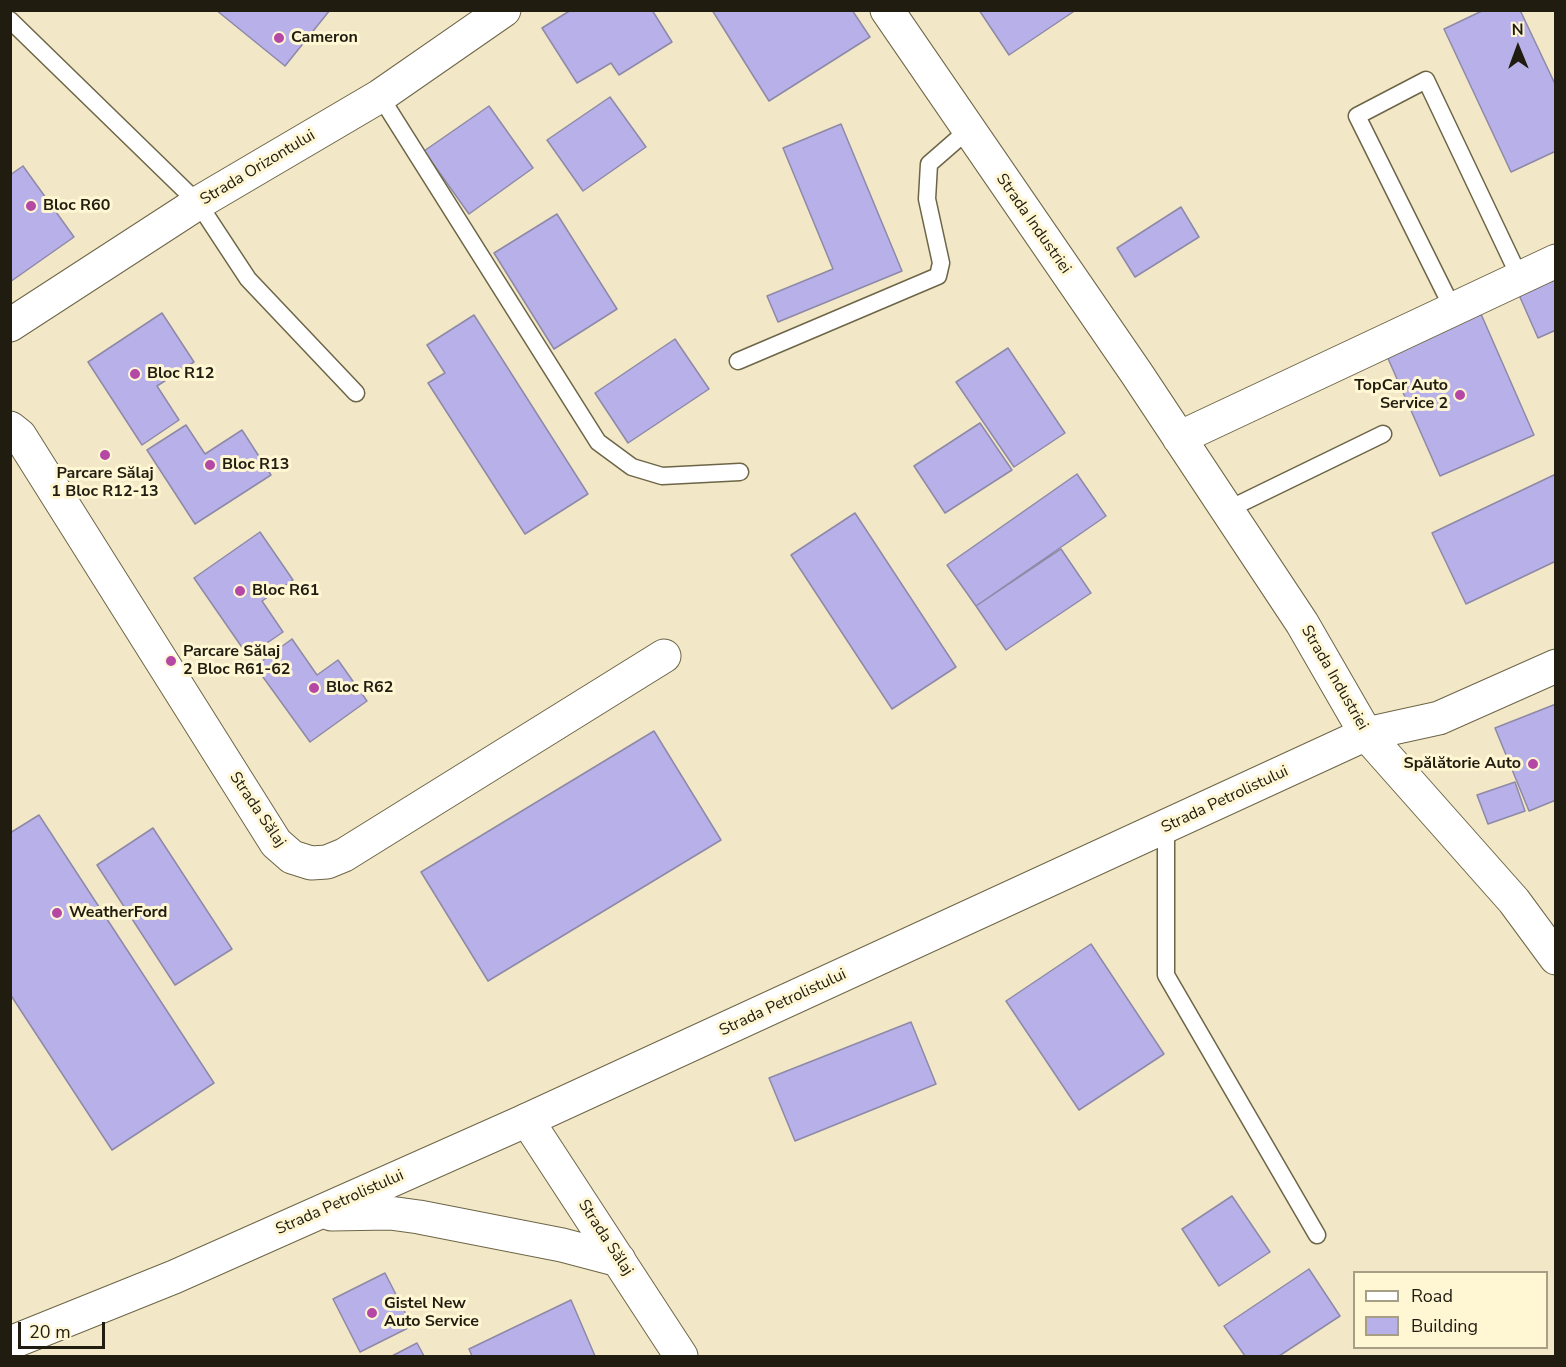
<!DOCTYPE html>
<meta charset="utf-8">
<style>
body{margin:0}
#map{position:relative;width:1566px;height:1367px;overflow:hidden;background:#f2e8c7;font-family:"Nunito Sans",sans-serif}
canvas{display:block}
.frame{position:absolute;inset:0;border:12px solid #201c10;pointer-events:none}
.legend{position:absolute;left:1353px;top:1271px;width:195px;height:78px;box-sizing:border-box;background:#fff6d4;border:2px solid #a69f86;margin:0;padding:8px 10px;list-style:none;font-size:18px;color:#201c10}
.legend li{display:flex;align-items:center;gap:12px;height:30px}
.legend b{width:30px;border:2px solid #a69f86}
.north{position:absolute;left:1488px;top:18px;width:60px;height:60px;-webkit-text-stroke:4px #fff6d4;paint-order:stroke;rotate:359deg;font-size:16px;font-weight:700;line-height:24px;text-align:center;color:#201c10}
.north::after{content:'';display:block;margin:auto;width:21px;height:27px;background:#201c10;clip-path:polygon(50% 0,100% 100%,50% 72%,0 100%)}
.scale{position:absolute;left:18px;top:1322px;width:87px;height:27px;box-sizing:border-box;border:3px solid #201c10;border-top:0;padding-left:8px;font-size:18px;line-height:21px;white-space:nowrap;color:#201c10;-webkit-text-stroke:4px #fff6d4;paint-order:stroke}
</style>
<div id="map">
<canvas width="1566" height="1367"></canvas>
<div class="frame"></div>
<ul class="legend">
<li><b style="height:8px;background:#fff"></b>Road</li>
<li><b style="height:16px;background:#b8b0e8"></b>Building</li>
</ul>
<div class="north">N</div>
<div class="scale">20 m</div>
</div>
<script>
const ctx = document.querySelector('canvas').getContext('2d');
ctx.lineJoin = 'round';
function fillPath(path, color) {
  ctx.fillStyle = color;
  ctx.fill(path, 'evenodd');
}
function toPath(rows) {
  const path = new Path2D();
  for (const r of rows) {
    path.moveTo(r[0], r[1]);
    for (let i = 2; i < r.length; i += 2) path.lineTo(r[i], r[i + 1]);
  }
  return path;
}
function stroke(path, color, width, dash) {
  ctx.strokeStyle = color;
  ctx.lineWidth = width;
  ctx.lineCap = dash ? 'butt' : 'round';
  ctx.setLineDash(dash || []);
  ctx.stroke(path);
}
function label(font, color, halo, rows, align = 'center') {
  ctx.font = font + ' "Nunito Sans",sans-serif';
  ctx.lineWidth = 6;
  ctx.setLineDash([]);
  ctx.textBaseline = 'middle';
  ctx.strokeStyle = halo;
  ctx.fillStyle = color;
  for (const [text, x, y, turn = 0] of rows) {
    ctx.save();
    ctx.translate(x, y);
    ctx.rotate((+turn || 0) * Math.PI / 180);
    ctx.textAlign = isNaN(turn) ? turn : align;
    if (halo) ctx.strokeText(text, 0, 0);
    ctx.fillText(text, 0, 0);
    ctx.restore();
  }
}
const building = toPath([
 [216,10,330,10,285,66,216,10],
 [571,10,652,10,672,42,619,75,611,63,577,83,542,28,571,10],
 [712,10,852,10,870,37,769,101,712,10],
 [979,10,1076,10,1009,55,979,10],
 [1484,10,1520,10,1556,86,1556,151,1511,172,1444,29,1484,10],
 [610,97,646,147,583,191,547,140,610,97],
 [489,106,533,168,469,214,424,151,489,106],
 [841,124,902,271,778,322,767,296,833,269,783,148,841,124],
 [23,166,74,237,10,282,10,175,23,166],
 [1181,207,1199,237,1135,277,1117,248,1181,207],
 [557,214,617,309,554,349,494,253,557,214],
 [1556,279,1556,330,1538,338,1519,295,1556,279],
 [162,313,194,362,157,386,179,420,142,445,88,362,162,313],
 [1481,314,1534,435,1440,476,1386,354,1481,314],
 [474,315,588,494,525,534,428,383,445,373,427,345,474,315],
 [675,339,709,389,628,443,595,393,675,339],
 [1008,348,1065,433,1014,467,956,382,1008,348],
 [980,423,1012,470,945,513,914,466,980,423],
 [186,425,205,454,242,430,271,475,195,524,147,450,186,425],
 [1077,474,1106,516,976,606,947,565,1077,474],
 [1556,474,1556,561,1466,604,1432,533,1556,474],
 [855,513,956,667,892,709,791,555,855,513],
 [260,532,293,580,262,601,283,632,248,656,194,578,260,532],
 [1061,549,1091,593,1006,650,976,606,1061,549],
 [292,639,317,675,338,660,367,701,310,742,255,666,292,639],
 [1556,704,1556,800,1529,811,1495,728,1556,704],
 [654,731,721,840,488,981,421,872,654,731],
 [1515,782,1525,811,1488,824,1477,795,1515,782],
 [39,815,214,1083,112,1150,10,994,10,833,39,815],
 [153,828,232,949,175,985,97,865,153,828],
 [1091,944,1164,1054,1079,1110,1006,1001,1091,944],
 [911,1022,936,1084,795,1141,769,1078,911,1022],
 [1232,1196,1270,1252,1219,1286,1182,1229,1232,1196],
 [1309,1269,1340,1316,1279,1356,1245,1356,1224,1326,1309,1269],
 [385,1273,412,1326,360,1352,333,1299,385,1273],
 [571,1300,595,1356,472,1356,469,1349,571,1300],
 [417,1343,424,1356,392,1356,417,1343]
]);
fillPath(building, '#b8b0e8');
stroke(building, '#8d89a7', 1.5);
const service = toPath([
 [10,20,198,203,248,279,356,393],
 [380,96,598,442,632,467,662,476,740,472],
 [1453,309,1357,116,1426,80,1520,278],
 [738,361,938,276,941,263,927,199,929,164,968,130],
 [1227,510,1383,434],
 [1166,828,1166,975,1317,1235]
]);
const minor = toPath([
 [887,10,1137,374,1302,623,1366,734,1514,901,1556,958],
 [10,428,20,436,276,843,292,857,311,863,327,862,344,855,664,656],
 [1179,438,1556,261],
 [527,1120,1366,734,1439,718,1556,666]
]);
const tertiary = toPath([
 [331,1214,390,1213,419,1217,562,1245,619,1260],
 [10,1343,174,1277,527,1120,681,1356]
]);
const secondary = toPath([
 [10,325,198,203,380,96,504,10]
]);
stroke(service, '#6d6547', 19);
stroke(minor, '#6d6547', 35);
stroke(tertiary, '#6d6547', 35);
stroke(secondary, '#6d6547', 35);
stroke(service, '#fff', 16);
stroke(minor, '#fff', 33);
stroke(tertiary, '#fff', 33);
stroke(secondary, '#fff', 33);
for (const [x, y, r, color] of [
 [279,38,6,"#b547a5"],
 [31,206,6,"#b547a5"],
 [135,374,6,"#b547a5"],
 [1460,395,6,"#b547a5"],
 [105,455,6,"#b547a5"],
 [210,465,6,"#b547a5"],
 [240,591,6,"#b547a5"],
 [171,661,6,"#b547a5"],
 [314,688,6,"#b547a5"],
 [1533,764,6,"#b547a5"],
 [57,913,6,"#b547a5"],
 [372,1313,6,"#b547a5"]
]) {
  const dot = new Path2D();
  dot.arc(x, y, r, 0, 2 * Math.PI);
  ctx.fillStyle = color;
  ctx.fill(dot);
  stroke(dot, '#fff6d4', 2);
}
label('bold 16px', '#201c10', '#fff6d4', [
 ["Cameron",291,38],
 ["Bloc R60",43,206],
 ["Bloc R12",147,374],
 ["TopCar Auto",1448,386,"right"],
 ["Service 2",1448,404,"right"],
 ["Bloc R13",222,465],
 ["Parcare Sălaj",105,474,"center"],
 ["1 Bloc R12-13",105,492,"center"],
 ["Bloc R61",252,591],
 ["Parcare Sălaj",183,652],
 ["2 Bloc R61-62",183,670],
 ["Bloc R62",326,688],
 ["Spălătorie Auto",1521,764,"right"],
 ["WeatherFord",69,913],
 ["Gistel New",384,1304],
 ["Auto Service",384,1322]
], 'left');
label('16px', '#201c10', '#fff6d4', [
 ["Strada Orizontului",258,168,-31],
 ["Strada Industriei",1033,224,55],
 ["Strada Industriei",1334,678,60],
 ["Strada Petrolistului",1225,800,-25],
 ["Strada Sălaj",257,810,56],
 ["Strada Petrolistului",783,1003,-25],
 ["Strada Petrolistului",340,1203,-24],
 ["Strada Sălaj",605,1238,57]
]);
</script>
